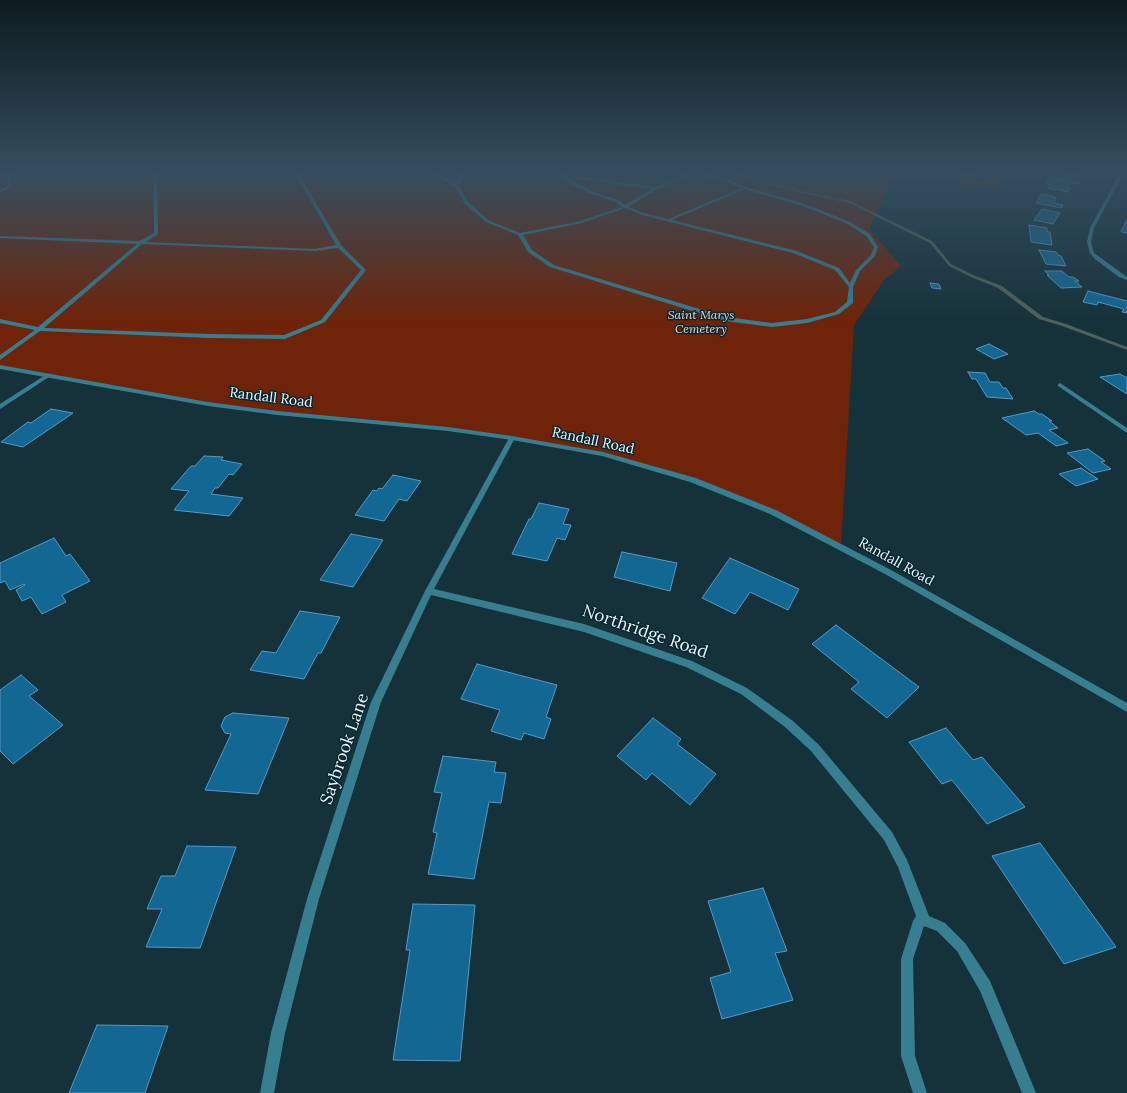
<!DOCTYPE html>
<style>
body{margin:0}
canvas{display:block;background:#153139}
</style>
<canvas width="1127" height="1093"></canvas>
<script>
const ctx = document.querySelector('canvas').getContext('2d');
ctx.lineJoin = 'round';
function fillPath(path, color) {
  ctx.fillStyle = color;
  ctx.fill(path, 'evenodd');
}
function toPath(rows) {
  const path = new Path2D();
  for (const r of rows) {
    path.moveTo(r[0], r[1]);
    for (let i = 2; i < r.length; i += 2) path.lineTo(r[i], r[i + 1]);
  }
  return path;
}
function stroke(path, color, width, dash) {
  ctx.strokeStyle = color;
  ctx.lineWidth = width;
  ctx.lineCap = dash ? 'butt' : 'round';
  ctx.setLineDash(dash || []);
  ctx.stroke(path);
}
function label(font, color, halo, rows, align = 'center') {
  ctx.font = font + ' Lora,serif';
  ctx.lineWidth = 3;
  ctx.setLineDash([]);
  ctx.textBaseline = 'middle';
  ctx.strokeStyle = halo;
  ctx.fillStyle = color;
  for (const [text, x, y, turn = 0] of rows) {
    ctx.save();
    ctx.translate(x, y);
    ctx.rotate((+turn || 0) * Math.PI / 180);
    ctx.textAlign = isNaN(turn) ? turn : align;
    if (halo) ctx.strokeText(text, 0, 0);
    ctx.fillText(text, 0, 0);
    ctx.restore();
  }
}
fillPath(toPath([
 [0,171,897,171,869,229,901,266,884,280,854,325,841,547,773,512,693,480,603,454,512,438,208,404,0,367],
 [993,172,1001,172,1007,174,1005,177,1007,179,1000,186,998,190,969,186,952,177,953,175,988,183,986,177,994,176]
]), '#6f2308');
fillPath(toPath([
 [720,171,724,171,798,190,851,201,932,241,951,264,973,275,1002,286,1043,317,1066,324,1127,347,1127,350,1062,326,1039,319,998,288,971,277,949,266,930,243,849,203,798,192,720,171]
]), '#4e615b');
const building = toPath([
 [940,171,983,171,978,177,940,171],
 [1064,171,1076,171,1082,173,1080,178,1077,179,1066,177,1066,176,1064,175,1066,171,1064,171],
 [1051,177,1079,182,1078,184,1070,183,1067,187,1071,188,1068,192,1048,188,1051,185,1046,184,1051,177],
 [1041,194,1053,196,1052,197,1056,198,1054,203,1063,205,1062,208,1036,203,1041,194],
 [1042,209,1060,213,1053,224,1034,220,1042,209],
 [1126,221,1127,221,1127,233,1121,232,1126,221],
 [1029,225,1047,228,1047,232,1050,232,1052,245,1031,242,1029,225],
 [1039,250,1056,252,1058,255,1061,256,1066,266,1046,264,1039,250],
 [1045,271,1062,271,1069,277,1073,277,1079,281,1075,281,1082,287,1061,288,1047,275,1049,275,1045,271],
 [930,283,939,284,941,289,932,288,930,283],
 [1088,291,1127,301,1127,313,1122,312,1124,309,1098,302,1097,305,1083,302,1088,291],
 [989,344,1008,354,994,359,976,349,989,344],
 [968,372,985,373,990,382,999,382,1003,388,1006,388,1013,399,987,397,976,379,972,379,968,372],
 [1120,374,1127,378,1127,394,1100,377,1120,374],
 [51,409,73,413,23,447,1,442,28,422,31,423,51,409],
 [1034,411,1039,414,1042,414,1052,421,1049,421,1058,428,1049,430,1068,443,1056,446,1038,433,1026,435,1002,418,1034,411],
 [1088,449,1105,461,1101,462,1111,469,1093,473,1067,453,1088,449],
 [204,456,223,457,221,460,242,464,233,475,229,474,218,488,215,488,211,494,243,498,229,516,174,510,189,491,171,489,191,466,195,466,204,456],
 [1081,468,1098,479,1076,486,1059,474,1081,468],
 [393,475,421,481,407,501,399,499,384,521,355,515,373,490,377,491,379,488,382,489,393,475],
 [539,503,569,509,563,524,571,525,565,540,557,538,547,561,512,554,529,519,531,519,539,503],
 [351,534,383,540,353,587,320,580,351,534],
 [54,538,66,556,70,554,90,581,62,595,66,602,42,614,31,597,22,601,16,590,25,585,24,584,10,590,5,581,0,583,0,563,54,538],
 [622,552,677,563,670,591,614,577,622,552],
 [730,558,799,589,788,610,750,592,735,614,702,598,730,558],
 [300,611,340,617,321,653,318,653,304,679,250,670,262,651,276,653,300,611],
 [836,625,919,687,887,718,851,689,859,682,812,644,836,625],
 [477,664,557,685,546,717,551,719,544,739,524,733,521,740,491,731,500,710,461,699,477,664],
 [21,675,38,690,29,696,63,725,13,764,0,751,0,690,21,675],
 [233,713,289,718,258,794,205,790,231,734,225,733,221,726,225,717,233,713],
 [653,718,681,739,677,744,716,774,690,805,652,773,646,780,617,756,653,718],
 [946,728,973,760,982,757,1025,807,987,824,952,780,942,784,909,742,946,728],
 [443,756,496,762,494,772,506,773,501,803,489,802,474,879,428,874,437,833,433,832,442,793,434,792,443,756],
 [1040,843,1116,947,1064,964,992,856,1040,843],
 [187,846,236,847,200,948,146,947,162,909,147,909,161,876,175,876,187,846],
 [763,888,787,951,775,953,793,1000,722,1019,710,978,731,972,708,901,763,888],
 [413,904,475,905,460,1061,393,1060,410,950,406,950,413,904],
 [97,1025,168,1026,145,1093,69,1093,97,1025]
]);
fillPath(building, '#136793');
stroke(building, '#5699c4', 1);
fillPath(toPath([
 [6,171,10,171,12,186,0,193,0,190,8,186,6,171],
 [153,171,157,171,158,234,146,242,315,249,336,245,294,171,297,171,341,245,366,270,325,322,285,339,210,338,40,331,0,360,0,355,35,330,0,323,0,319,38,327,137,244,0,238,0,236,140,241,154,233,153,171],
 [142,244,315,251,338,248,361,270,321,320,284,335,210,334,44,328,142,244],
 [429,171,433,171,456,184,460,171,463,171,459,186,468,202,488,220,520,233,580,221,622,207,616,202,592,194,567,182,555,171,558,171,564,175,656,187,694,171,697,171,697,172,727,179,746,187,805,204,850,222,870,234,878,247,875,256,860,271,853,287,853,303,839,314,807,323,772,327,725,321,550,267,528,252,518,235,486,222,465,204,455,187,429,171],
 [694,173,725,181,742,188,668,219,644,213,628,207,657,189,694,173],
 [566,177,652,189,625,205,618,200,594,192,566,177],
 [745,189,803,206,848,224,866,236,874,247,871,255,856,270,850,283,839,268,797,251,672,220,745,189],
 [625,208,642,215,793,253,835,270,849,287,847,302,835,312,807,319,772,323,726,317,554,265,532,250,523,235,582,223,625,208]
]), '#377e91');
fillPath(toPath([
 [1121,171,1125,171,1094,228,1091,242,1094,253,1127,277,1127,280,1119,277,1095,259,1090,253,1087,242,1090,228,1121,171],
 [47,374,49,375,49,377,0,409,0,404,47,374],
 [1060,383,1127,428,1127,433,1058,386,1058,384,1060,383],
 [512,436,515,438,434,589,584,624,692,661,747,688,793,721,819,745,892,832,907,860,929,916,945,923,965,943,990,981,1036,1093,1022,1093,980,991,957,951,937,931,924,926,913,959,915,1056,927,1093,913,1093,901,1056,901,959,913,921,916,916,898,867,884,840,811,751,785,727,741,694,686,667,584,632,431,595,381,702,319,899,285,1033,274,1093,260,1093,271,1033,307,899,371,702,425,591,509,438,512,436]
]), '#377e91');
fillPath(toPath([
 [0,365,208,402,277,411,448,427,512,436,603,452,696,478,776,510,891,570,1127,703,1127,712,885,574,770,514,690,482,602,456,512,440,448,431,277,415,208,406,0,369,0,365]
]), '#377e91');
const sky = ctx.createLinearGradient(0, 0, 0, 324);
sky.addColorStop(0, '#0c1b1f');
sky.addColorStop(0.53, '#354e5f');
sky.addColorStop(1, '#354e5f00');
ctx.fillStyle = sky;
ctx.fillRect(0, 0, 1127, 324);
label('italic 12px', '#f2d1c6', '#0a272f', [
 ["Saint Marys",701,316],
 ["Cemetery",701,330]
]);
label('14px', '#e6f6fb', '#0a272f', [
 ["Randall Road",271,398,7],
 ["Randall Road",593,441,12],
 ["Randall Road",896,562,29]
]);
label('17px', '#e6f6fb', '#0a272f', [
 ["Northridge Road",645,632,19],
 ["Saybrook Lane",345,749,-71]
]);
</script>
